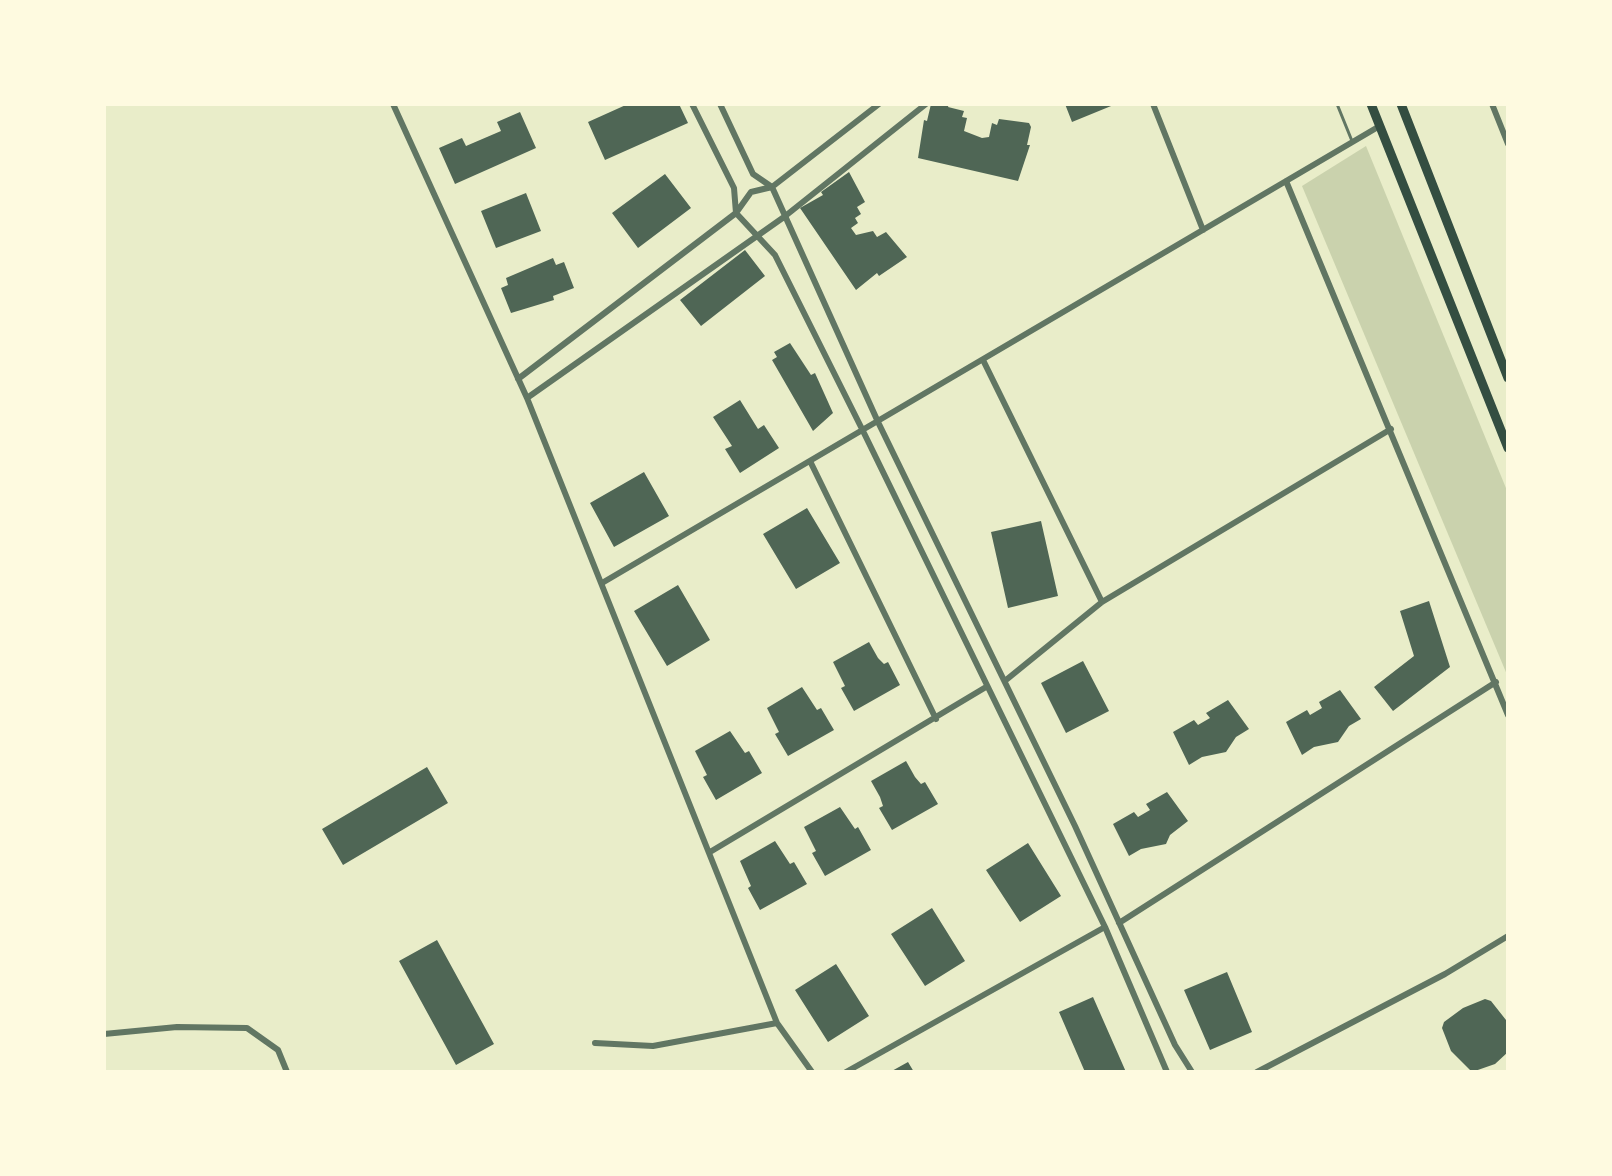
<!DOCTYPE html>
<style>
body{margin:0}
#map{position:relative;width:1612px;height:1176px;overflow:hidden;background:#e9edc9;font-family:"DM Sans",sans-serif}
canvas{display:block}
.frame{position:absolute;inset:0;border:106px solid #fefae0;pointer-events:none}
</style>
<div id="map">
<canvas width="1612" height="1176"></canvas>
<div class="frame"></div>
</div>
<script>
const ctx = document.querySelector('canvas').getContext('2d');
ctx.lineJoin = 'round';
function fillPath(path, color) {
  ctx.fillStyle = color;
  ctx.fill(path, 'evenodd');
}
function toPath(rows) {
  const path = new Path2D();
  for (const r of rows) {
    path.moveTo(r[0], r[1]);
    for (let i = 2; i < r.length; i += 2) path.lineTo(r[i], r[i + 1]);
  }
  return path;
}
function stroke(path, color, width, dash) {
  ctx.strokeStyle = color;
  ctx.lineWidth = width;
  ctx.lineCap = dash ? 'butt' : 'round';
  ctx.setLineDash(dash || []);
  ctx.stroke(path);
}
fillPath(toPath([
 [1366,146,1508,493,1508,677,1302,186]
]), '#cad2ad');
fillPath(toPath([
 [628,104,679,104,688,123,605,160,588,122],
 [931,104,949,104,948,107,964,111,962,117,967,118,964,131,982,138,989,137,992,123,997,125,999,119,1029,123,1031,127,1027,145,1030,145,1018,181,918,158,924,120,927,121],
 [1065,104,1116,104,1072,122],
 [520,112,536,148,455,184,439,148,462,138,466,146,501,131,497,122],
 [849,172,865,202,857,207,861,214,855,218,858,223,851,228,856,235,873,231,877,237,886,232,907,257,879,276,877,273,856,290,800,208,823,195,821,192],
 [665,174,691,208,638,248,612,213],
 [526,193,541,231,496,248,481,211],
 [745,250,765,276,701,326,680,300],
 [553,258,556,265,564,262,574,288,553,296,554,300,511,313,501,288,508,285,506,278],
 [790,343,811,375,815,373,833,413,813,431,772,360,777,357,774,352],
 [740,400,758,429,764,425,779,448,740,473,725,449,732,446,713,417],
 [644,472,669,516,614,547,590,503],
 [807,508,840,563,796,589,763,534],
 [1041,521,1058,596,1008,608,991,532],
 [678,585,710,640,667,666,634,611],
 [1429,601,1450,667,1393,711,1374,687,1414,656,1400,611],
 [869,642,878,658,884,664,888,662,900,685,854,711,841,688,845,686,833,662],
 [1083,661,1109,711,1066,733,1041,683],
 [802,687,817,710,821,708,834,730,788,756,775,734,779,732,767,708],
 [1340,690,1361,719,1349,726,1338,742,1314,747,1302,755,1286,722,1307,710,1310,715,1322,708,1319,702],
 [1228,700,1249,729,1236,737,1226,752,1202,757,1189,765,1173,732,1194,720,1198,725,1210,718,1206,713],
 [730,731,745,753,749,751,762,773,716,800,703,777,707,775,695,751],
 [906,761,915,777,921,784,925,782,938,804,892,830,879,808,883,806,880,797,871,781],
 [427,767,448,803,343,865,322,829],
 [1167,792,1188,821,1170,835,1166,844,1141,849,1129,856,1113,824,1134,812,1138,817,1150,810,1146,804],
 [840,807,855,829,858,827,871,850,825,876,812,853,816,851,804,827],
 [775,841,790,864,794,862,807,884,760,910,748,888,751,886,740,861],
 [1028,843,1061,896,1020,922,986,870],
 [932,908,965,961,925,986,891,934],
 [437,940,494,1044,456,1065,399,961],
 [836,964,869,1016,828,1042,795,990],
 [1227,972,1252,1032,1210,1050,1184,990],
 [1093,997,1126,1072,1085,1072,1059,1012],
 [1485,999,1491,1001,1506,1020,1508,1052,1495,1064,1472,1072,1451,1051,1442,1028,1444,1022,1463,1008],
 [908,1062,914,1072,890,1072]
]), '#4f6655');
stroke(toPath([
 [1337,104,1352,141]
]), '#617663', 3);
stroke(toPath([
 [393,104,527,398,777,1023],
 [692,104,734,188,736,213,775,255,863,431,1105,927,1167,1072],
 [720,104,753,174,772,187,878,422,1075,826,1175,1045,1192,1072],
 [1153,104,1203,230],
 [1492,104,1508,144],
 [1286,181,1508,715],
 [983,360,1102,602],
 [518,379,736,213,751,192,772,187,879,104],
 [527,398,784,217,926,104],
 [810,461,936,719],
 [602,583,1378,127],
 [1006,680,1102,602,1391,429],
 [710,852,986,687],
 [1119,923,1496,682],
 [104,1034,177,1027,247,1028,278,1050,287,1072],
 [595,1043,653,1046,777,1023,812,1072],
 [846,1072,1105,927],
 [1257,1072,1445,974,1508,936]
]), '#617663', 6);
stroke(toPath([
 [1371,104,1508,448],
 [1401,104,1508,378]
]), '#344e41', 9);
</script>
